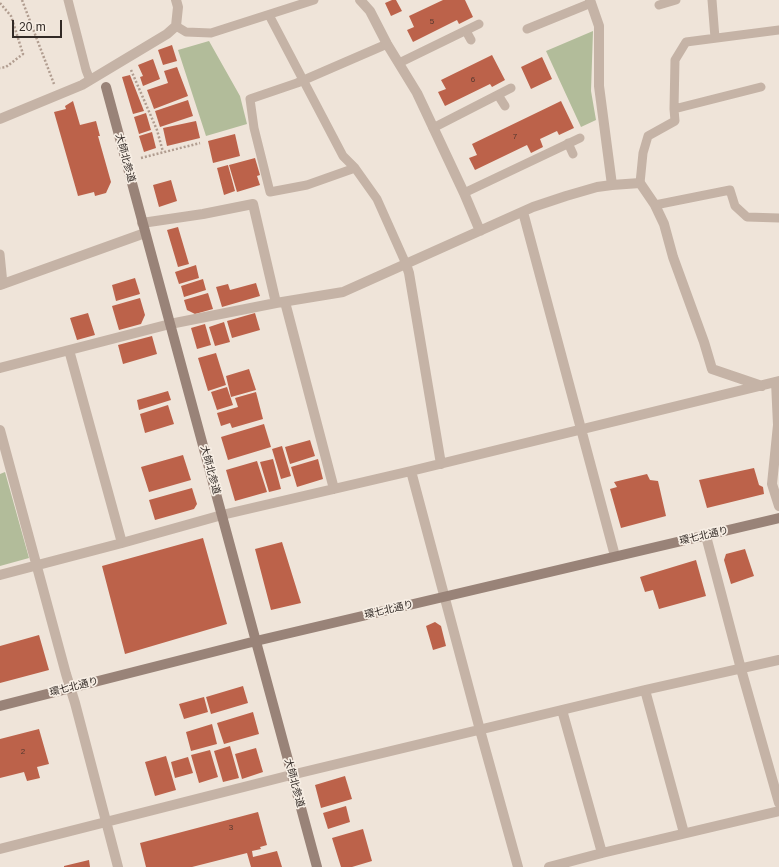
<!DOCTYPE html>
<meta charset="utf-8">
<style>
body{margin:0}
#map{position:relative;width:779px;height:867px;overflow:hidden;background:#efe4d9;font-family:Helvetica,sans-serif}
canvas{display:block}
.scale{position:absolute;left:12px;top:20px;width:50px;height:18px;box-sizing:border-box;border:2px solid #322a26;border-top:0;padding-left:5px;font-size:12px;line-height:14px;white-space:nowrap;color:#322a26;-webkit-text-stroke:3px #f7eee4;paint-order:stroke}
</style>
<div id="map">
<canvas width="779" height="867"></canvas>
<div class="scale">20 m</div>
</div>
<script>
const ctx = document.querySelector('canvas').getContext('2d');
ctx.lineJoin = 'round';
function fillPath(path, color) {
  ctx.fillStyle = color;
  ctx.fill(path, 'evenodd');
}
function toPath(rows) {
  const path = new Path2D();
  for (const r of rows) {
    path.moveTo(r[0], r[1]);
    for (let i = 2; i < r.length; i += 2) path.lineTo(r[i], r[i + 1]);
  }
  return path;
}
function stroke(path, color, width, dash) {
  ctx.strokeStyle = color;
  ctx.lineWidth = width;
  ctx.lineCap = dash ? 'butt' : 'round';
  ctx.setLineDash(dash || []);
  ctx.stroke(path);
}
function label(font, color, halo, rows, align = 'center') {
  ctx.font = font + ' Helvetica,"Noto Sans JP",sans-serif';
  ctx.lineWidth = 3.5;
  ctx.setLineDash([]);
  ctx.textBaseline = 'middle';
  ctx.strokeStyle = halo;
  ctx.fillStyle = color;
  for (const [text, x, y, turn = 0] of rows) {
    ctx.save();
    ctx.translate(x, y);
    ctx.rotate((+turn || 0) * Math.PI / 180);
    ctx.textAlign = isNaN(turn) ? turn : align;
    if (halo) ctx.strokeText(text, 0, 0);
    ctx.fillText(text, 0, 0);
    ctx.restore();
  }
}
fillPath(toPath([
 [593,31,591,91,596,120,581,127,546,51],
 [209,41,240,96,247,124,206,136,178,50],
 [5,472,29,558,0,566,0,474]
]), '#b2bc9a');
fillPath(toPath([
 [392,0,396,0,402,11,391,16,385,3],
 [443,0,465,0,473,17,459,24,457,20,413,42,407,30,414,27,409,16],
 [172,45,177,61,163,65,158,50],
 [492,55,505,80,492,87,490,84,445,106,438,92,446,89,441,80],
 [542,57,552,79,531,89,521,67],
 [153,59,160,79,143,86,140,77,143,76,138,65],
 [177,67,188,96,154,109,147,90,168,83,164,71],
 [130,75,144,111,133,114,122,77],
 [188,100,193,116,160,127,155,111],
 [73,101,80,125,96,121,100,136,98,136,111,182,106,193,95,196,94,192,78,196,54,112,66,109,65,106],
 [561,101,574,128,559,135,557,131,540,139,543,147,531,153,527,145,475,170,469,158,477,155,472,144],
 [146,113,151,130,139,134,134,117],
 [196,121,200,138,167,146,163,128],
 [152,132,156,148,144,152,139,136],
 [235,134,240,156,213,163,208,141],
 [255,158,260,175,257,176,260,185,237,192,229,165],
 [228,165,235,191,224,195,217,168],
 [171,180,177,201,159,207,153,185],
 [178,227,189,264,178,267,167,230],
 [196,265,199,278,179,284,175,272],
 [135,278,140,294,116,301,112,285],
 [203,279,206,290,184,297,181,286],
 [256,283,260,296,222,307,216,287,228,284,230,290],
 [208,293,213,309,195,314,187,310,184,300],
 [140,298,145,315,141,324,119,330,112,306],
 [88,313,95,335,77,340,70,318],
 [255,313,260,330,232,338,227,321],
 [224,322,230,342,215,346,209,327],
 [205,324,211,345,197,349,191,328],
 [152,336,157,354,123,364,118,345],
 [216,353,226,385,208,391,198,358],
 [249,369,256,390,231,397,226,376],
 [227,387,233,405,217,410,211,392],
 [168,391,171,400,139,410,137,400],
 [256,392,263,419,232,428,230,423,221,426,217,413,238,407,235,398],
 [168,405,174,424,145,433,140,414],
 [264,424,271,447,228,460,221,437],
 [310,440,315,456,290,464,285,447],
 [282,446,291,476,281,479,272,449],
 [183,455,191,480,149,492,141,467],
 [273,459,281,489,269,492,260,462],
 [318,459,323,479,297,487,291,467],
 [257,461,267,492,235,501,226,470],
 [754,468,759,485,763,487,764,494,707,508,699,480],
 [647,474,650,480,658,481,666,516,621,528,610,489,617,487,614,482],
 [192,488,197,504,194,509,155,520,149,500],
 [203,538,227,624,125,654,102,566],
 [282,542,301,603,271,610,255,549],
 [745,549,754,576,731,584,724,560,726,554],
 [696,560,706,596,659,609,653,590,645,592,640,577],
 [435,622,441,626,446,646,433,650,426,626],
 [39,635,49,670,0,683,0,646],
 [243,686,248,703,211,714,206,697],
 [204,697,208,712,184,719,179,704],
 [253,712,259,734,224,744,217,723],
 [212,724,217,744,191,751,186,732],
 [39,729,49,764,37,767,40,778,27,781,24,772,0,778,0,739],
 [230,746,239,778,223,782,214,751],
 [256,748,263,772,242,779,235,754],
 [210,750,218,777,199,783,191,755],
 [166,756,176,790,155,796,145,762],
 [188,757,193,773,175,778,171,762],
 [345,776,352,799,321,808,315,785],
 [346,806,350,822,328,829,323,813],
 [258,812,267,845,260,847,261,849,252,851,253,857,277,851,282,867,251,867,247,853,192,867,146,867,140,843],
 [363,829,372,861,352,867,341,867,332,838],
 [89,860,90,867,64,867,64,866]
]), '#bc624a');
stroke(toPath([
 [22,0,54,84],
 [0,3,11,16,23,54,6,67,0,68],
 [131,70,157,130,163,152],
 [141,158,200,143]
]), '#b19d90', 2.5, [2, 2]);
stroke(toPath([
 [68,0,86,70,90,80],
 [712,0,715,38],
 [659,5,676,0],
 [269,15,343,156,355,168,377,199,406,264],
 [176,26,186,32,211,33,314,0],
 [527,29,591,3],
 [466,31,471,40],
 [399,63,479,24],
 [498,95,505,106],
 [674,109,761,87],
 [433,128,511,88],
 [568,143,573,154],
 [355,168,307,185,270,192,254,128,250,99,297,83,387,44],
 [640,183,643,153,648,136,675,121,674,109,675,60,686,42,779,30],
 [464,193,580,138],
 [655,205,730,190,735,206,747,217,779,218],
 [0,254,3,284]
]), '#c5b3a6', 9);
stroke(toPath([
 [360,0,370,11,387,44,417,93,464,193,480,231],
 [590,0,599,26,599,86,612,185],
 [0,119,82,85,167,34,176,26,178,7,176,0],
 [523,212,615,556],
 [142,223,203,214,253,204,276,303],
 [406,264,409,273,441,464],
 [0,285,145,233],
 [285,302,334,489],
 [69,350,122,543],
 [0,368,170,324,276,303,343,292,533,207,566,196,597,187,612,185,640,183,655,205,664,224,673,257,704,342,712,369,762,386],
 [776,382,778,425,772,484,779,506],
 [0,430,66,674,75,703,118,867],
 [411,471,480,730,518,867],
 [706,536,741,669,779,803],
 [0,575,122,543,222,515,411,471,779,381],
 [645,690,684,833],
 [562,710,602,853],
 [0,849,291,775,645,690,779,660],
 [549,867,602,853,779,811]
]), '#c5b3a6', 10);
stroke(toPath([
 [106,87,317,867],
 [0,706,256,641,779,518]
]), '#998378', 10);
label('8px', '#54382f', null, [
 ["5",432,22],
 ["6",473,80],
 ["7",515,137],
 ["2",23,752],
 ["3",231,828]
]);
label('10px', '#322a26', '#f7eee4', [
 ["大師北参道",125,158,75],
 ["大師北参道",210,470,75],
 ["環七北通り",704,536,-13],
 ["環七北通り",389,610,-13],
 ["環七北通り",74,687,-14],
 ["大師北参道",294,783,75]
]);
</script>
